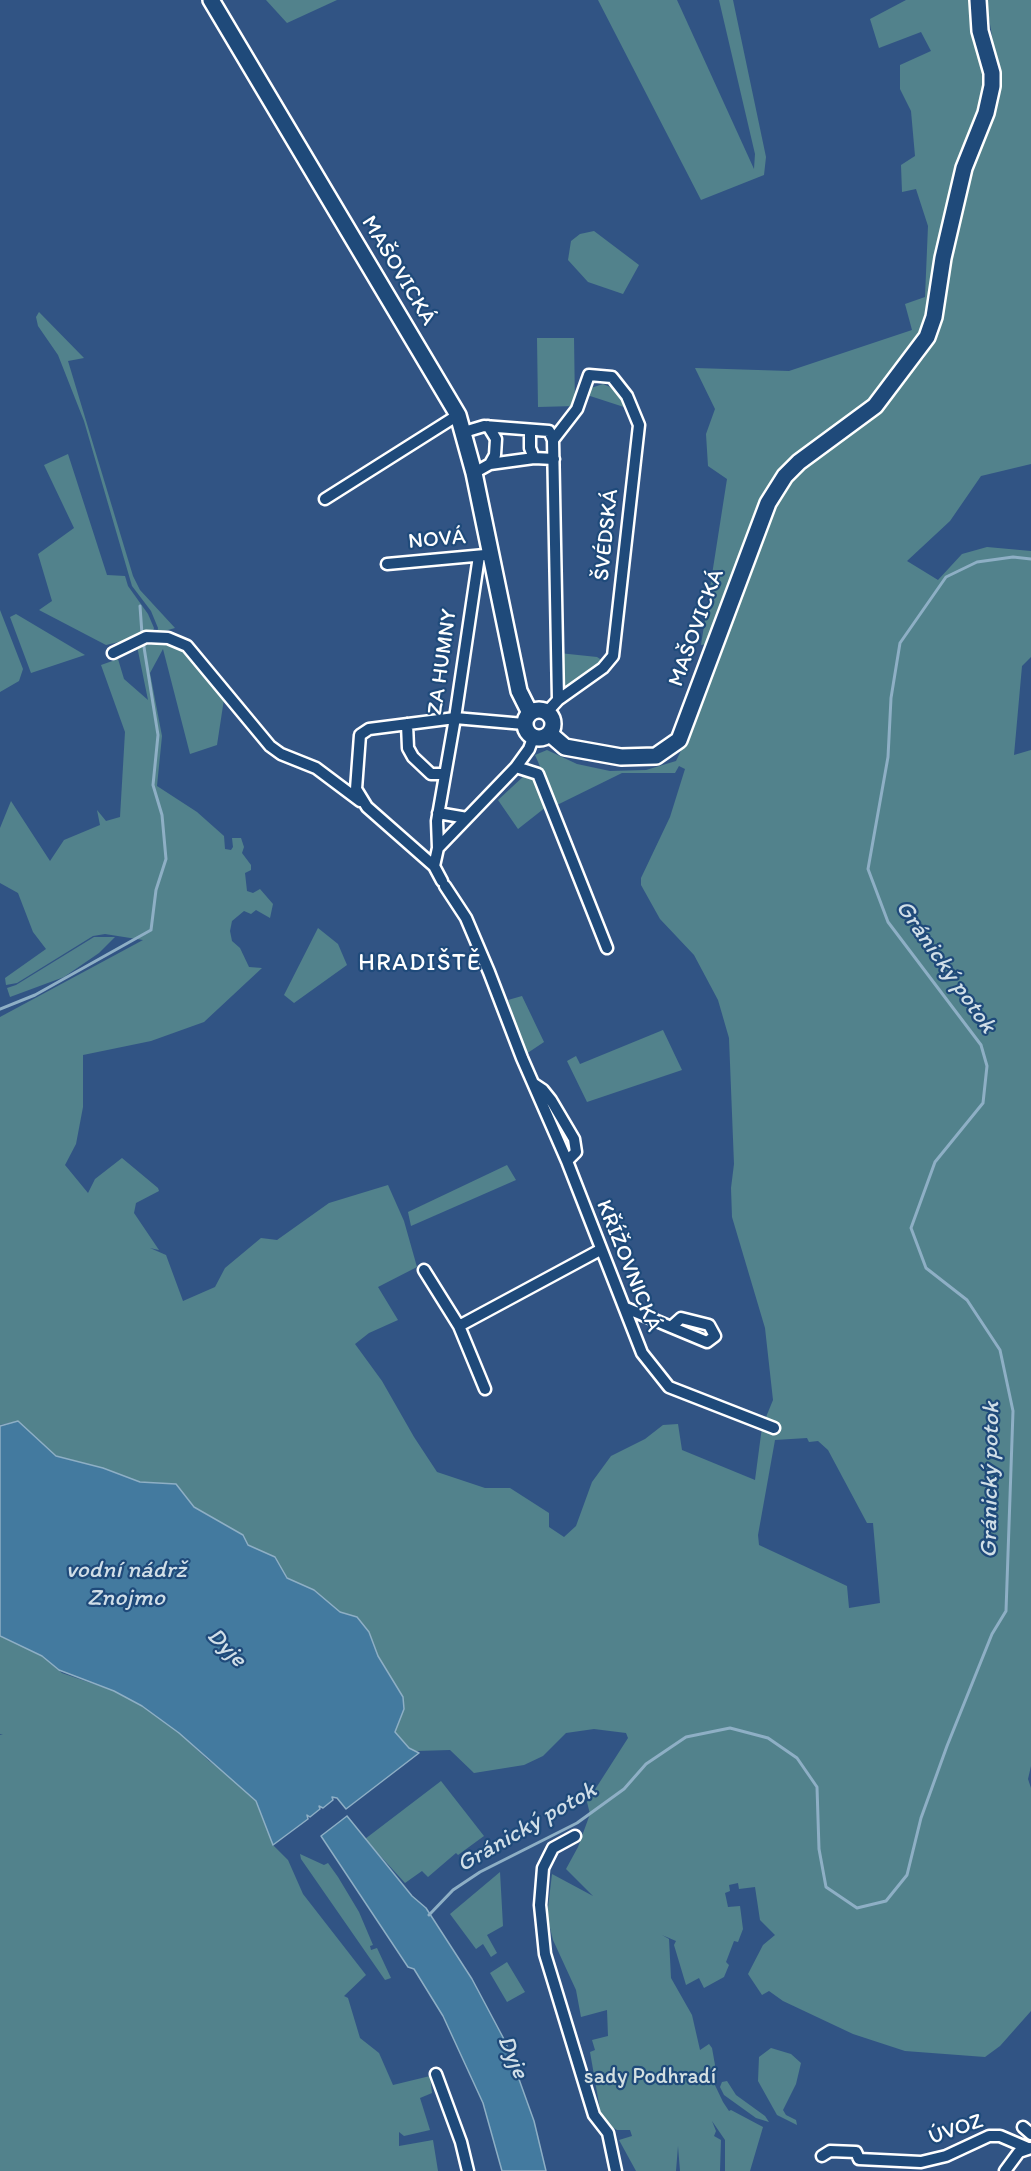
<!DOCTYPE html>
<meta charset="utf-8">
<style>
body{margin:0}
canvas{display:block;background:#315484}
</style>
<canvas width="1031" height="2171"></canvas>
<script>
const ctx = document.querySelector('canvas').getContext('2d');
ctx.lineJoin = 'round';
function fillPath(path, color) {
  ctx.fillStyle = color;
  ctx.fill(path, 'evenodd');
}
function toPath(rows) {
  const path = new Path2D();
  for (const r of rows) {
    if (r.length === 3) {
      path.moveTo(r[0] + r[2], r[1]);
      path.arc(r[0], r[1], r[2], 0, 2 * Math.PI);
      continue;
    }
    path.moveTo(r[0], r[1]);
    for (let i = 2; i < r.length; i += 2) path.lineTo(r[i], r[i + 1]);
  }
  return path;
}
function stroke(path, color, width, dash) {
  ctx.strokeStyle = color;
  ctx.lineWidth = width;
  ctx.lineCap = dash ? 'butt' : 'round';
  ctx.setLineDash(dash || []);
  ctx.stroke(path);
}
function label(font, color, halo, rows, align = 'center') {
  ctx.font = font + ' Itim,sans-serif';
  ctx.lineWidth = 4.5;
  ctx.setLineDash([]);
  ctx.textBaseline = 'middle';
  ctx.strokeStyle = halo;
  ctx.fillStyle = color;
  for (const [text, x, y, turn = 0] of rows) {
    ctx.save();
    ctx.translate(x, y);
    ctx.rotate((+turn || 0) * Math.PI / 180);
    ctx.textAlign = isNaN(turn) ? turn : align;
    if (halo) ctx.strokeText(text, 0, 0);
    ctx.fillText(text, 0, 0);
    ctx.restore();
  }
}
fillPath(toPath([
 [266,0,337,0,287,23],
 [598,0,677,0,754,169,755,154,719,0,733,0,766,157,764,175,701,200],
 [906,0,971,0,972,27,984,74,985,90,957,165,946,208,934,272,931,302,923,327,914,343,870,401,795,457,724,602,707,644,701,645,727,479,708,466,706,434,715,409,695,368,789,371,912,330,905,304,925,297,928,226,916,189,902,192,901,165,915,156,911,111,900,89,900,65,931,51,921,32,879,48,870,19],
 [986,0,1031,0,1031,464,981,476,950,521,907,561,938,580,962,554,987,547,1031,551,1031,657,1022,666,1014,755,1031,750,1031,1766,1028,1779,1031,1788,1031,2011,1000,2046,985,2057,905,2051,853,2034,783,2001,769,1991,762,1995,748,1974,763,1945,775,1935,760,1920,755,1887,739,1889,738,1883,729,1885,730,1891,725,1893,728,1907,740,1906,743,1929,738,1942,734,1941,726,1962,729,1965,724,1977,704,1988,699,1978,686,1985,674,1945,676,1941,662,1935,669,1939,671,1978,692,2015,700,2050,709,2044,712,2048,715,2065,713,2081,723,2102,729,2111,731,2110,763,2127,750,2171,725,2171,725,2140,712,2121,716,2131,714,2136,721,2140,720,2171,680,2171,678,2146,676,2171,636,2171,619,2140,632,2136,630,2130,617,2130,602,2121,590,2052,595,2050,592,2040,608,2036,607,2010,581,2017,576,1990,553,1940,547,1916,552,1874,593,1896,566,1869,578,1847,590,1814,587,1802,628,1738,626,1733,594,1729,566,1733,543,1756,524,1765,474,1773,450,1750,416,1751,409,1749,395,1732,404,1709,403,1697,378,1656,369,1632,357,1617,340,1613,314,1590,287,1578,275,1557,248,1545,209,1515,194,1507,175,1484,140,1482,103,1468,56,1456,18,1421,0,1425,0,1017,143,940,105,934,93,936,17,983,6,985,5,978,46,949,33,932,18,893,0,883,0,828,11,801,50,861,64,840,100,825,97,810,106,821,120,817,125,732,101,665,118,659,124,679,148,700,137,646,168,643,181,646,224,699,217,745,190,754,163,649,150,673,162,736,157,786,197,812,224,836,225,849,231,850,233,847,232,838,241,838,244,847,242,853,251,865,251,870,245,873,247,891,253,893,260,889,273,904,270,918,256,910,251,914,244,911,232,921,230,931,232,941,240,948,249,967,262,968,204,1022,151,1041,83,1055,83,1107,76,1144,65,1165,88,1193,95,1179,122,1158,158,1188,159,1191,136,1203,134,1213,159,1250,150,1248,166,1255,183,1301,215,1287,225,1268,261,1238,277,1240,329,1203,388,1185,404,1221,417,1267,378,1287,398,1320,369,1333,355,1344,382,1381,414,1437,437,1472,485,1488,510,1488,549,1513,549,1527,564,1537,576,1526,592,1482,611,1456,645,1439,663,1425,678,1424,682,1450,755,1480,762,1427,773,1400,765,1328,732,1217,731,1188,734,1164,729,1038,718,1000,694,955,660,919,641,885,641,878,670,817,685,769,679,766,675,773,622,773,557,805,535,755,547,750,577,764,610,771,646,770,676,761,691,730,774,506,790,480,803,467,866,423,924,358,940,325,946,281,963,200,998,72],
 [807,1438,809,1442,818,1441,828,1450,867,1523,873,1523,880,1603,849,1608,847,1586,759,1545,758,1535,775,1440],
 [594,231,639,265,623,294,588,282,568,260,571,241,580,234],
 [39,312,84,358,68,361,133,576,140,590,175,628,157,633,158,628,151,611,132,586,84,421,58,355,38,326,36,317],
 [537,338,574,338,575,406,538,407],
 [603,384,615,389,623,397,627,408,587,395,591,388],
 [68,454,107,575,125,576,128,586,148,614,154,628,152,634,106,645,39,610,52,601,38,554,74,528,44,465],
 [0,610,23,669,19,681,0,692],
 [16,614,85,655,31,673,10,617],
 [559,653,597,657,603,661,572,685,564,687,561,685],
 [526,774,537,781,546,807,518,829,498,800],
 [318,928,338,944,347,965,294,1003,284,995],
 [94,937,115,937,99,953,64,977,10,997,7,988,16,985],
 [522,996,544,1042,526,1054,508,1000],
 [663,1030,682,1070,587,1102,567,1061,576,1056,580,1064],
 [507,1165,516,1180,411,1226,408,1212],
 [0,1636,42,1656,62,1673,114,1691,142,1706,179,1733,209,1761,231,1777,256,1801,273,1845,288,1860,303,1894,366,1975,344,1996,348,1998,360,2038,379,2053,393,2085,430,2076,432,2093,420,2098,430,2130,404,2136,399,2132,399,2146,433,2140,438,2171,0,2171,0,1735,3,1734,0,1734],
 [441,1781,484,1836,458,1855,456,1853,428,1877,422,1871,405,1883,365,1839],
 [300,1854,324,1865,328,1863,338,1877,359,1912,373,1945,370,1946,371,1950,377,1948,391,1978,385,1980,301,1859],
 [500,1872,503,1926,487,1935,497,1953,491,1957,483,1944,476,1949,450,1914],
 [507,1962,525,1992,507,2002,490,1973],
 [771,2048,791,2054,801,2063,796,2084,783,2110,786,2115,796,2120,797,2125,777,2115,758,2081,759,2057],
 [727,2081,736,2095,765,2116,769,2122,756,2118,724,2095,720,2087,722,2082]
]), '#52828c');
const water = toPath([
 [18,1421,56,1456,103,1468,140,1482,176,1484,194,1507,243,1535,248,1545,275,1557,287,1578,314,1590,340,1612,357,1617,369,1632,378,1656,403,1697,404,1709,395,1732,409,1748,419,1753,346,1809,337,1798,332,1797,333,1800,323,1808,319,1806,320,1809,310,1817,307,1815,308,1819,273,1845,256,1801,179,1733,142,1706,114,1691,59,1670,42,1656,0,1636,0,1426,18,1421],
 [347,1816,412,1896,426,1908,472,1979,506,2043,534,2121,546,2171,502,2171,483,2103,443,2016,414,1969,408,1967,321,1836,347,1816]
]);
fillPath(water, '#437a9f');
stroke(water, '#8eafc5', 1.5);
stroke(toPath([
 [140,606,142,634],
 [0,1009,35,995,151,930,156,890,166,859,162,815,153,785,158,735,143,641],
 [429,1915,453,1890,480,1872,577,1823,624,1789,646,1764,686,1737,730,1728,768,1738,797,1758,817,1787,819,1849,826,1887,857,1908,886,1901,907,1875,921,1818,947,1746,992,1634,1006,1611,1013,1411,1000,1350,967,1300,926,1268,911,1228,935,1162,983,1103,987,1066,981,1045,888,922,868,869,888,757,891,698,900,643,946,577,977,562,1013,557,1031,559]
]), '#8eafc5', 3);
const street = toPath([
 [488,426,496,439,495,455,490,464],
 [530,431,530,448,534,458],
 [464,432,484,426,549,431,553,440],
 [474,473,490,464,534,458,554,459],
 [325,499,458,415],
 [387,564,485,555],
 [113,653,146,637,168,638,187,646,270,746,281,754,316,768,360,801],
 [547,712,558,700,553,440,577,409,589,375,612,377,627,396,639,425,613,656,603,668,558,700],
 [407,724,408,748,413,757,431,774,445,774],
 [516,767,538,774,607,948],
 [438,813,467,818],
 [438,848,437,821,455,718,479,556],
 [434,866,438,848,516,767,529,749,533,738],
 [442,881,434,866,367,807,356,789,360,735,369,729,455,718,524,724],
 [445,886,466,918,489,972,522,1058,567,1161,642,1353,669,1387,774,1428],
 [534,1084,543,1090,551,1100,574,1139,576,1152,567,1161],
 [424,1270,459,1326,485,1389],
 [626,1308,671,1327,707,1342,715,1336,709,1325,681,1318,671,1327],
 [459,1326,600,1250],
 [575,1836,553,1848,543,1868,540,1905,545,1954,594,2115,608,2133,616,2171],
 [436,2074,461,2142,468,2171],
 [1023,2127,1031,2134],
 [822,2156,830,2151,856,2152,859,2159,921,2162,946,2156,989,2136,1000,2136,1028,2148],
 [1005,2171,1019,2152,1031,2148]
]);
const secondary = toPath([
 [211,0,458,415,474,473,519,691,530,713],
 [539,724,14],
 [550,734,565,747,621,757,656,756,679,740,768,503,785,476,799,462,875,406,927,337,934,317,943,258,964,168,986,113,992,86,992,73,980,31,978,0]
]);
stroke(street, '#fff', 15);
stroke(secondary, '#fff', 20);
stroke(street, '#1f4a7a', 10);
stroke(secondary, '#1f4a7a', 15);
label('22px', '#fff', '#1f4a7a', [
 ["MAŠOVICKÁ",398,271,59],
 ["ŠVÉDSKÁ",607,535,-84],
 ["NOVÁ",437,540,-5],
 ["MAŠOVICKÁ",697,628,-70],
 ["ZA HUMNY",443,662,-82],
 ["KŘÍŽOVNICKÁ",628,1266,68],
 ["ÚVOZ",956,2130,-19]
]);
label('22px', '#d4e0e2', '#1f4a7a', [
 ["sady Podhradí",650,2077]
]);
ctx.letterSpacing = '1.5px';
label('24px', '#fff', '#1f4a7a', [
 ["HRADIŠTĚ",420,964]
]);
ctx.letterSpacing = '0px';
label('italic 24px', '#d0dee7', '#1f4a7a', [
 ["Gránický potok",945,967,55],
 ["Gránický potok",991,1480,-89],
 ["vodní nádrž",126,1571],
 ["Znojmo",126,1599],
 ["Dyje",226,1648,45],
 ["Gránický potok",527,1828,-30],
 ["Dyje",512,2057,67]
]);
</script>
